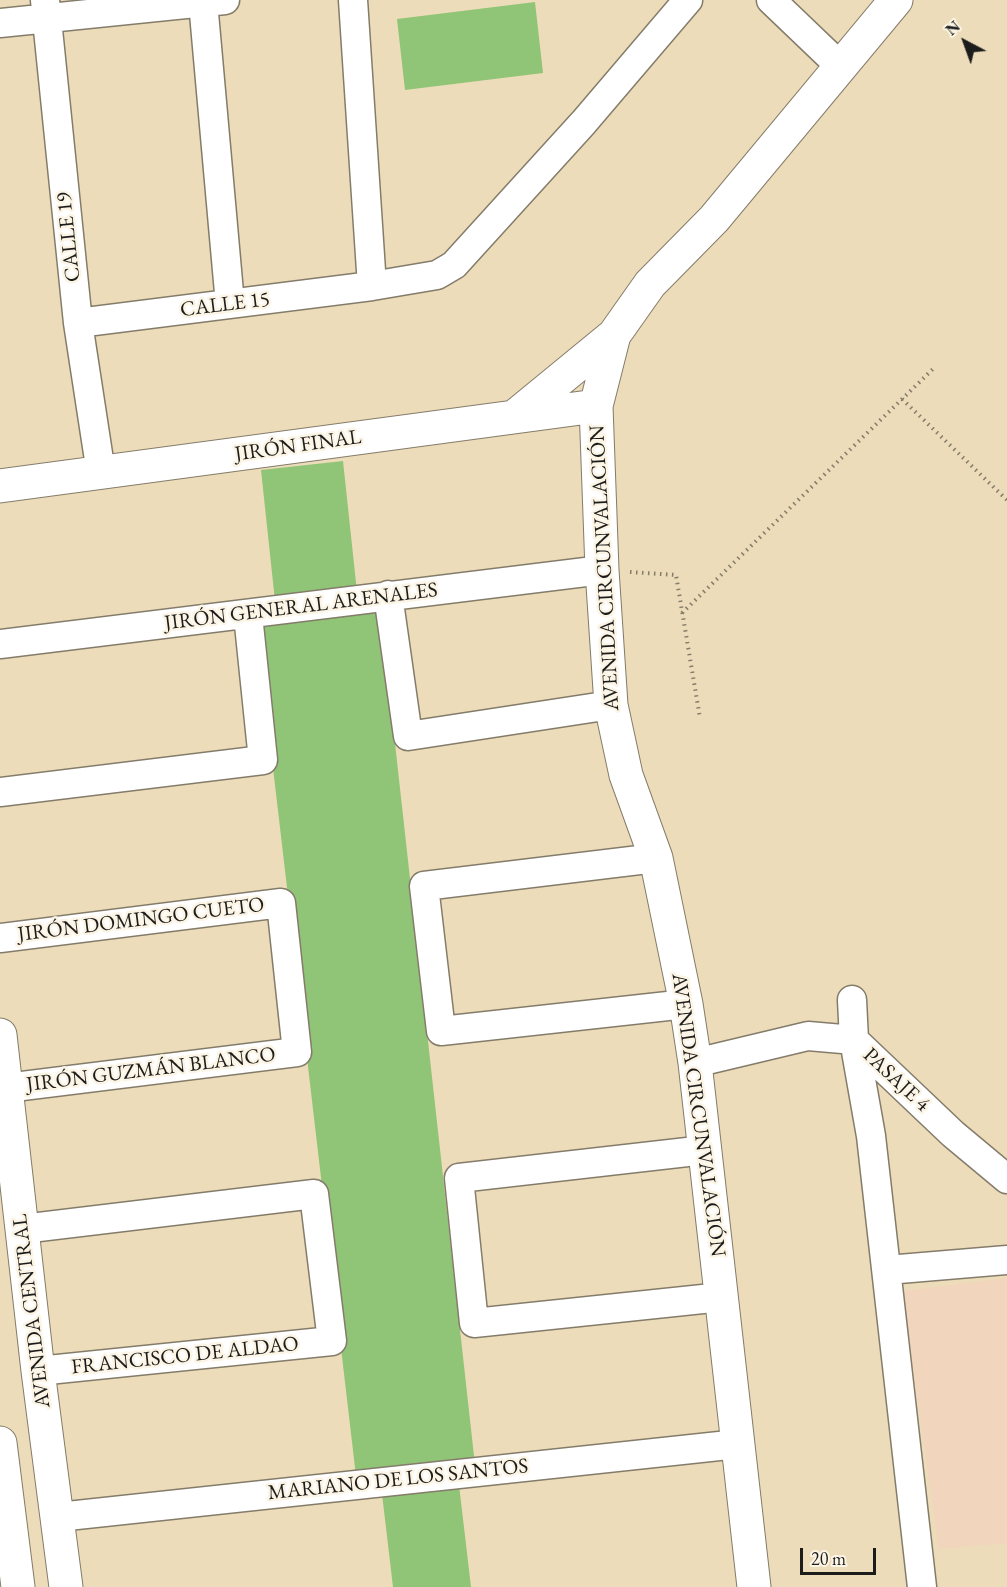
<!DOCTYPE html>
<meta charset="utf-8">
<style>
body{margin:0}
#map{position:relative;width:1007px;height:1587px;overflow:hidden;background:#eddcb9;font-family:"EB Garamond",serif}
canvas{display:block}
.north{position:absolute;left:935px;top:12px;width:60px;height:60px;-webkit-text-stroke:4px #fcf5e5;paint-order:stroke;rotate:319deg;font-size:16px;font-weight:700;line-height:24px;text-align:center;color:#1c1c1c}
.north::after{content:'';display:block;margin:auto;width:21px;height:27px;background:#1c1c1c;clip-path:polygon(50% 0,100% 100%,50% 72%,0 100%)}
.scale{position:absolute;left:800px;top:1548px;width:76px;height:27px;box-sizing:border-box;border:3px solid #1c1c1c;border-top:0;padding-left:8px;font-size:18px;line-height:21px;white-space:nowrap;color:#1c1c1c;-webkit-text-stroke:4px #fcf5e5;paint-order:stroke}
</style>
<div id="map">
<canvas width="1007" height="1587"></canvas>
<div class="north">N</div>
<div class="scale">20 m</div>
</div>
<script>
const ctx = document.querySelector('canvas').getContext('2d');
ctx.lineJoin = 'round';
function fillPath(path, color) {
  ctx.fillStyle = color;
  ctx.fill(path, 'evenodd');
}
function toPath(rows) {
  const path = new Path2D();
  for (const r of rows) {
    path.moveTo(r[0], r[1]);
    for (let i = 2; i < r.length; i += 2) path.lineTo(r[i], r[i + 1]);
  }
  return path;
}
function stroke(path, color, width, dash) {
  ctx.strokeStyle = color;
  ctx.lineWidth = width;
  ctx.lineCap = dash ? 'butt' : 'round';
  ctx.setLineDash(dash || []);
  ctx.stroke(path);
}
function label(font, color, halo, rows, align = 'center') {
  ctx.font = font + ' "EB Garamond",serif';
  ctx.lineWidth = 5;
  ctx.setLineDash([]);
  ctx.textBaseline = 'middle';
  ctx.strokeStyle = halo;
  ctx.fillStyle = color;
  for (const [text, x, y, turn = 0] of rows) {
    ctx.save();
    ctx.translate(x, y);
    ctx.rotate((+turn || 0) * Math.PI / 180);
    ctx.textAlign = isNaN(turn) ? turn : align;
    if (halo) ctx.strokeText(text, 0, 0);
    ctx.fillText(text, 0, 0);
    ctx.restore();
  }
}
fillPath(toPath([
 [1007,1278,1007,1543,939,1549,902,1291]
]), '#f1d5bd');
fillPath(toPath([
 [535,2,543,73,405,90,397,19],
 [343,461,357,592,275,601,261,470],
 [380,608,475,1465,356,1476,256,623],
 [459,1485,471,1587,393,1587,382,1494]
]), '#90c476');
const minor = toPath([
 [45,0,78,323,101,473],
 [353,0,372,286],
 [771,0,840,66],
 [203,2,230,304],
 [0,23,225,0],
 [78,323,372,286,437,275,454,265,584,122,688,0],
 [388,595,408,736,611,705],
 [0,644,602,570],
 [0,792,263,760,248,615],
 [656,858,424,886,441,1031,686,1004],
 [0,938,281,903,297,1052,6,1088],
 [852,1000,854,1040,871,1136,922,1587],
 [695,1063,808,1036,854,1040,953,1134,1007,1179],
 [705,1150,459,1178,474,1323,722,1297],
 [22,1229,314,1194,332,1341,38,1371],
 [887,1270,1007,1260],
 [58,1517,738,1444]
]);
const tertiary = toPath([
 [514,417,614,335],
 [0,486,596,406],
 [754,1587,695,1063,686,1004,656,858,626,775,611,705,602,570,596,406,614,335,650,284,714,219,896,0]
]);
const secondary = toPath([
 [0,1035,38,1371,66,1587],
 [0,1443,18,1587]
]);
stroke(minor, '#847c6a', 31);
stroke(tertiary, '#847c6a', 35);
stroke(secondary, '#847c6a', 35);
stroke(toPath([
 [902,399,1007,500],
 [630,572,676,575,700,718],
 [682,613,935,367]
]), '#847c6a', 4, [1.5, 4.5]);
stroke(minor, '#fff', 28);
stroke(tertiary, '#fff', 33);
stroke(secondary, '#fff', 33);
label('21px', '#1c1c1c', '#fcf5e5', [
 ["CALLE 19",69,237,-96],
 ["CALLE 15",225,305,-7],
 ["JIRÓN FINAL",298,446,-8],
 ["AVENIDA CIRCUNVALACIÓN",605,568,-93],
 ["JIRÓN GENERAL ARENALES",301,607,-7],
 ["JIRÓN DOMINGO CUETO",141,920,-7],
 ["JIRÓN GUZMÁN BLANCO",151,1070,-7],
 ["PASAJE 4",896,1080,43],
 ["AVENIDA CIRCUNVALACIÓN",698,1115,82],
 ["AVENIDA CENTRAL",32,1311,-97],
 ["FRANCISCO DE ALDAO",185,1356,-6],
 ["MARIANO DE LOS SANTOS",398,1480,-6]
]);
</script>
